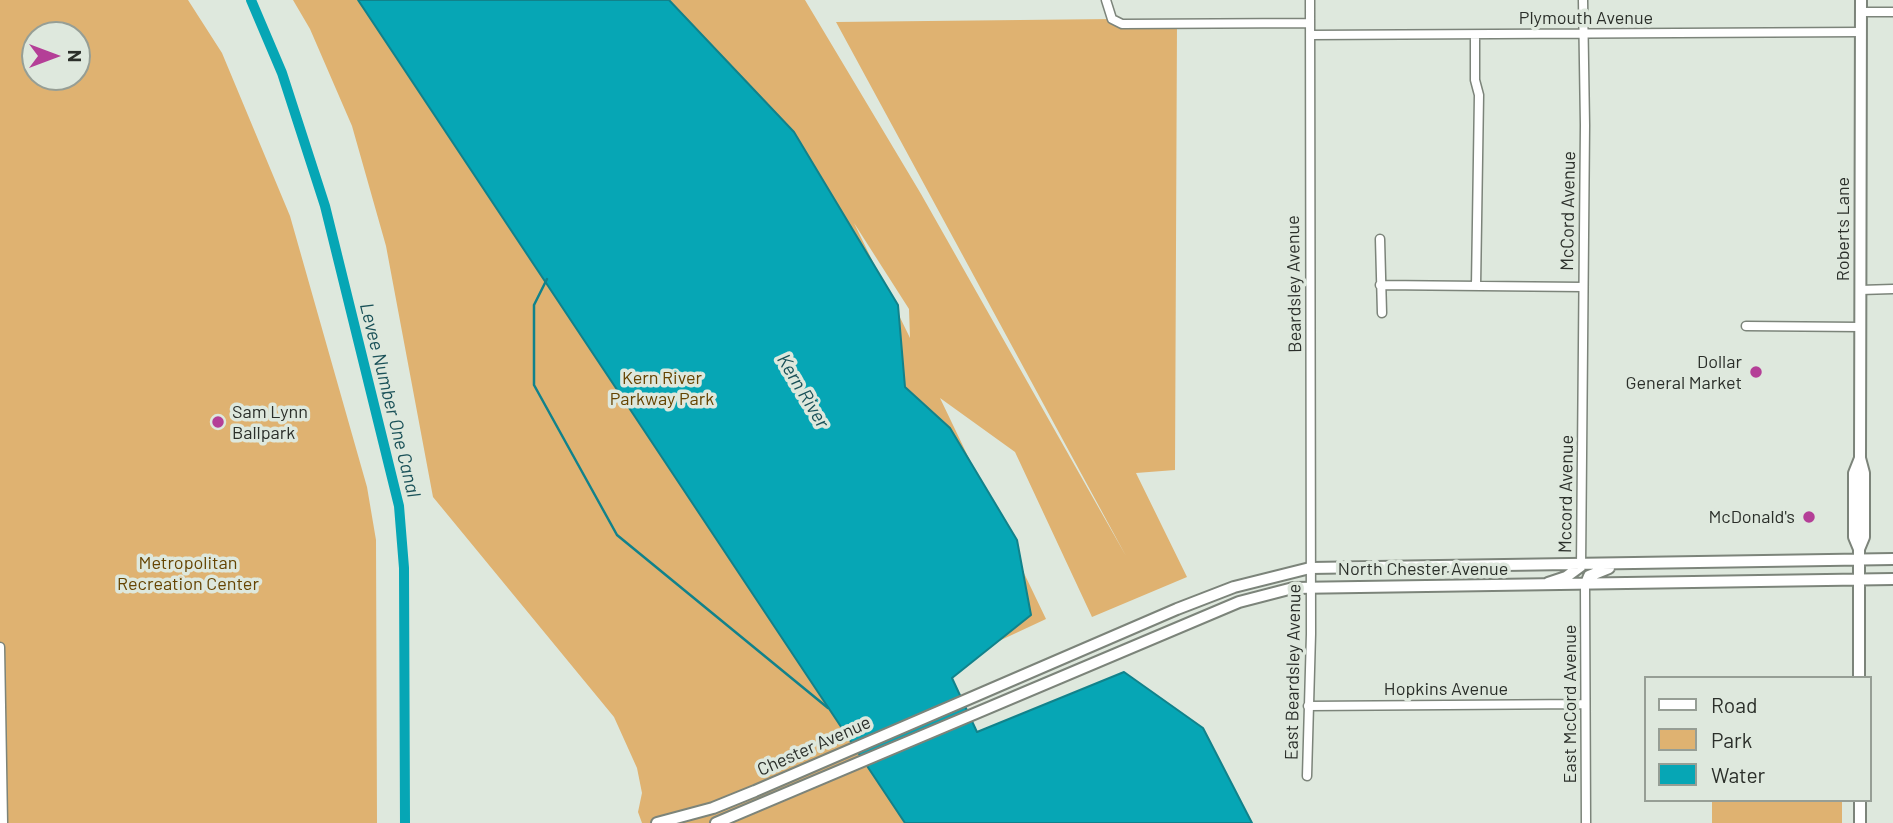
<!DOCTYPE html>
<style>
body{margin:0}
#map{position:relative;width:1893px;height:823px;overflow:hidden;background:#dee8dd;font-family:Barlow,sans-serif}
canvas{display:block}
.legend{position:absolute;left:1644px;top:676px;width:228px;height:126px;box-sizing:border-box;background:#dee8dd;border:2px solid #969e95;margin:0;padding:9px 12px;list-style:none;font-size:21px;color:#2b2f2a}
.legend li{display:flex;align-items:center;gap:14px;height:35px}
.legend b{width:35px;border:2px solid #969e95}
.north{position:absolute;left:21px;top:21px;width:70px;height:70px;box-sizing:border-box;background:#dee8dd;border:2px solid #969e95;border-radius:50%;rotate:90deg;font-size:19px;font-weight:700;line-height:28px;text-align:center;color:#2b2f2a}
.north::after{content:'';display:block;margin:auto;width:24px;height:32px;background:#b43f97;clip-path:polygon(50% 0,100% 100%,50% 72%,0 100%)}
</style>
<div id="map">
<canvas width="1893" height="823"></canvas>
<ul class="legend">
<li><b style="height:9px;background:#fff"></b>Road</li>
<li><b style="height:19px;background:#dfb271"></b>Park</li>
<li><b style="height:19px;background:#06a6b5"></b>Water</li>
</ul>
<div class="north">N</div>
</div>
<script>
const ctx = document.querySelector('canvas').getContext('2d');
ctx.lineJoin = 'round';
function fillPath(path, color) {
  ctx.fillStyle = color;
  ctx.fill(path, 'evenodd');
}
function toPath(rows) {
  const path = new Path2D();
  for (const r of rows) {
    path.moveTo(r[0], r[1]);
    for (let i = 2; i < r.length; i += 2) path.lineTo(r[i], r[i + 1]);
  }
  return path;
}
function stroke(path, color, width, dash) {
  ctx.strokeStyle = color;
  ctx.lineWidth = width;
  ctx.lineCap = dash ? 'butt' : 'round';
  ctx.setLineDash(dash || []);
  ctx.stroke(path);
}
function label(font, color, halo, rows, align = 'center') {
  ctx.font = font + ' Barlow,sans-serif';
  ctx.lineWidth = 7;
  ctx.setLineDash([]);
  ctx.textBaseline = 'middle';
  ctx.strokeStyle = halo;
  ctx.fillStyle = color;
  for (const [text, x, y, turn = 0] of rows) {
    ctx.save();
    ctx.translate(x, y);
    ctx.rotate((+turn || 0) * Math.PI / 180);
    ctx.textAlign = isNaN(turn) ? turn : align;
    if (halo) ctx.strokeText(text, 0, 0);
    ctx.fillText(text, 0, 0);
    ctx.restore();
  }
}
fillPath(toPath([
 [0,0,188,0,222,53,290,216,367,487,376,540,377,823,0,823],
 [35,35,77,35,77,77,35,77],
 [293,0,805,0,921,194,1126,556,836,22,1112,19,1177,23,1175,470,1136,473,1187,577,1092,617,1015,452,940,398,1046,619,939,669,977,748,1231,823,642,823,638,812,642,793,637,768,614,717,433,497,386,246,352,126,310,29],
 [854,223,909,309,910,338],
 [1712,800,1842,800,1842,823,1712,823]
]), '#dfb271');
const water = toPath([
 [358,0,669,0,794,132,898,305,905,387,950,428,1017,540,1031,615,952,678,977,732,1124,672,1203,728,1252,823,905,823,358,0]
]);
fillPath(water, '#06a6b5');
stroke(water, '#11828b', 2);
stroke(toPath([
 [547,279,534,305,534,385,617,535,828,708]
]), '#11828b', 2.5);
stroke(toPath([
 [251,0,282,73,325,206,399,506,404,568,405,823]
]), '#06a6b5', 10);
const minor = toPath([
 [1106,0,1112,19,1122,24,1310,23],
 [1861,12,1893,12],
 [1310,35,1861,32],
 [1475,35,1475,80,1479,95,1476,286],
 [1380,239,1382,313],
 [1380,285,1583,287],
 [1860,290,1893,289],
 [1746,326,1860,327],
 [1581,566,1585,125,1583,0],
 [1585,586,1586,823],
 [0,647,3,823],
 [1308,706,1585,704],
 [1307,776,1311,634,1310,0]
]);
const secondary = toPath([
 [1859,549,1854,537,1854,473,1860,458],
 [1548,583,1566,577,1581,566],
 [1585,586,1589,576,1609,568],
 [1859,678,1859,549,1864,537,1864,473,1860,458,1861,0],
 [1860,800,1860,823],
 [657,823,713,808,755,791,1177,609,1234,587,1310,568,1893,559],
 [716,823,1239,602,1293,588,1893,579]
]);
stroke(minor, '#7c847a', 11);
stroke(secondary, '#7c847a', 14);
stroke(minor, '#fff', 8);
stroke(secondary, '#fff', 10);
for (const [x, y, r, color] of [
 [1756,372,7,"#b43f97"],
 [218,422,7,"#b43f97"],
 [1809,517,7,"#b43f97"]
]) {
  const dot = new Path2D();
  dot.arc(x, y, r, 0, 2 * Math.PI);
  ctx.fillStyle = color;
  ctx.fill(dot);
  stroke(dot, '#dee8dd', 2.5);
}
label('18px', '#2b2f2a', '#dee8dd', [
 ["Plymouth Avenue",1586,18],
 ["McCord Avenue",1568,211,-89],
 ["Roberts Lane",1843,229,-90],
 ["Beardsley Avenue",1294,284,-91],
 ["Mccord Avenue",1566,494,-89],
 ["North Chester Avenue",1423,569],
 ["East Beardsley Avenue",1293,672,-89],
 ["Hopkins Avenue",1446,689],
 ["East McCord Avenue",1570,704,-90],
 ["Chester Avenue",814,746,-24]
]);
label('18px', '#2b2f2a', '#dee8dd', [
 ["Dollar",1742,362],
 ["General Market",1742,383],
 ["Sam Lynn",232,412,"left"],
 ["Ballpark",232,433,"left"],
 ["McDonald's",1795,517]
], 'right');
label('18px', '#654402', '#dee8dd', [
 ["Kern River",662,378],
 ["Parkway Park",662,399],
 ["Metropolitan",188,563],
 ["Recreation Center",188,584]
]);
label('italic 19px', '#1a5158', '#dee8dd', [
 ["Kern River",803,391,59],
 ["Levee Number One Canal",390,400,76]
]);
</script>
